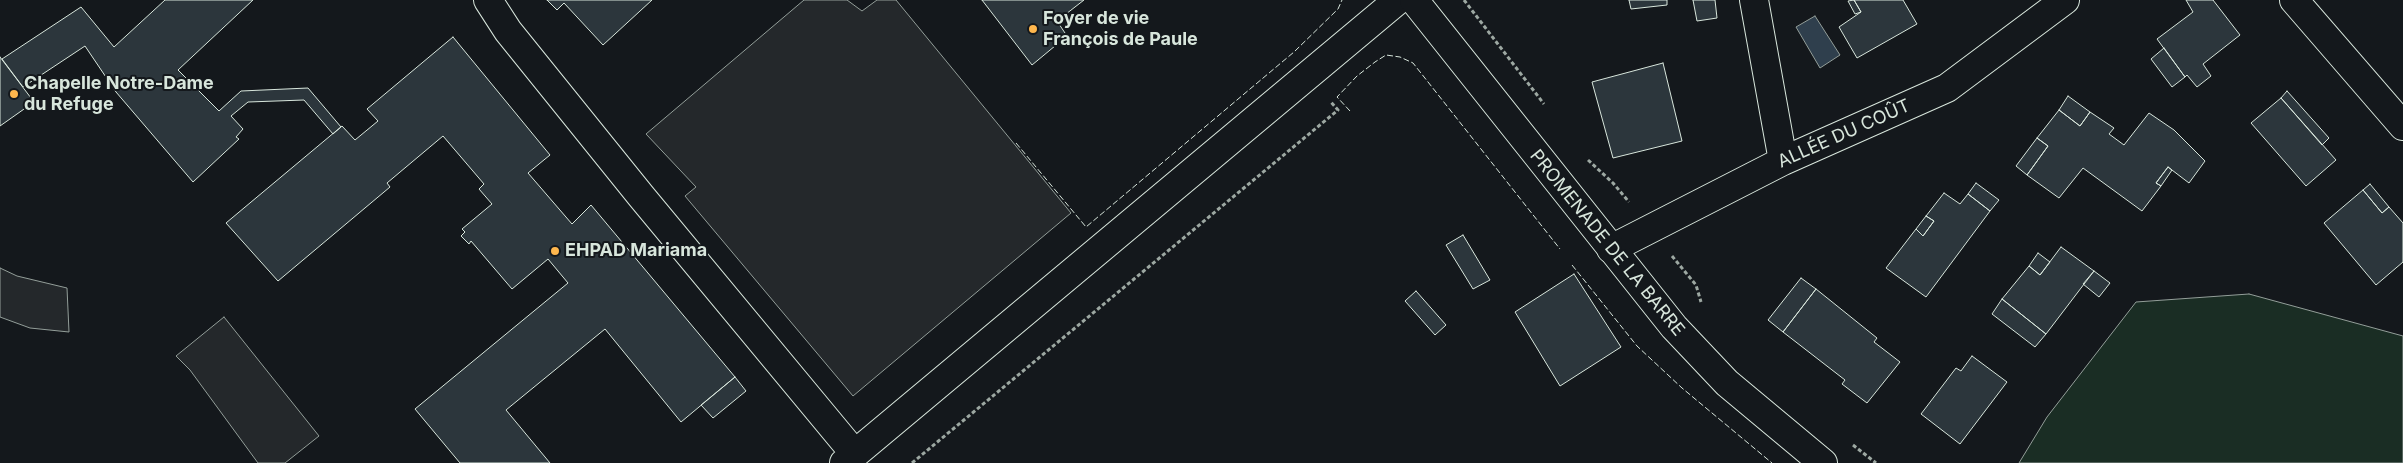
<!DOCTYPE html>
<meta charset="utf-8">
<style>
body{margin:0}
canvas{display:block;background:#14181c}
</style>
<canvas width="2403" height="463"></canvas>
<script>
const ctx = document.querySelector('canvas').getContext('2d');
ctx.lineJoin = 'round';
function fillPath(path, color) {
  ctx.fillStyle = color;
  ctx.fill(path, 'evenodd');
}
function toPath(rows) {
  const path = new Path2D();
  for (const r of rows) {
    path.moveTo(r[0], r[1]);
    for (let i = 2; i < r.length; i += 2) path.lineTo(r[i], r[i + 1]);
  }
  return path;
}
function stroke(path, color, width, dash) {
  ctx.strokeStyle = color;
  ctx.lineWidth = width;
  ctx.lineCap = dash ? 'butt' : 'round';
  ctx.setLineDash(dash || []);
  ctx.stroke(path);
}
function label(font, color, halo, rows, align = 'center') {
  ctx.font = font + ' Inter,sans-serif';
  ctx.lineWidth = 4;
  ctx.setLineDash([]);
  ctx.textBaseline = 'middle';
  ctx.strokeStyle = halo;
  ctx.fillStyle = color;
  for (const [text, x, y, turn = 0] of rows) {
    ctx.save();
    ctx.translate(x, y);
    ctx.rotate((+turn || 0) * Math.PI / 180);
    ctx.textAlign = isNaN(turn) ? turn : align;
    if (halo) ctx.strokeText(text, 0, 0);
    ctx.fillText(text, 0, 0);
    ctx.restore();
  }
}
const green = toPath([
 [2249,294,2403,336,2403,463,2019,463,2047,417,2136,302,2249,294]
]);
fillPath(green, '#1a2d24');
stroke(green, '#939e99', 1);
const parking = toPath([
 [804,0,847,0,862,11,877,0,896,0,1071,213,853,396,685,196,696,187,646,134,804,0],
 [0,268,17,276,67,288,69,332,30,328,0,317,0,268],
 [224,317,319,436,285,463,258,463,190,370,176,356,224,317]
]);
fillPath(parking, '#24282b');
stroke(parking, '#939e99', 1);
const water = toPath([
 [1815,16,1840,55,1820,68,1796,27,1815,16]
]);
fillPath(water, '#2f3f4d');
stroke(water, '#939e99', 1);
const building = toPath([
 [165,0,253,0,178,70,219,111,241,91,308,88,341,127,333,134,304,100,248,102,231,116,243,129,236,137,239,139,193,182,116,92,85,46,23,87,2,59,81,7,114,47,165,0],
 [547,0,652,0,603,45,564,3,557,10,547,0],
 [982,0,1084,0,1057,21,1067,36,1032,65,982,0],
 [1629,0,1667,0,1667,5,1631,9,1629,0],
 [1693,0,1715,0,1717,18,1697,21,1693,0],
 [1854,0,1903,0,1917,24,1857,58,1839,27,1861,12,1854,0],
 [1854,0,1861,12,1855,14,1848,1,1854,0],
 [2213,0,2240,35,2203,64,2211,76,2197,87,2187,75,2185,77,2157,39,2193,12,2186,0,2213,0],
 [453,37,550,155,528,173,572,224,591,205,735,377,681,422,605,329,506,410,550,463,460,463,415,409,568,283,548,259,512,289,471,241,469,244,461,236,465,232,462,229,492,204,479,189,484,184,443,136,387,183,390,187,278,281,226,223,342,126,355,140,378,121,367,109,453,37],
 [2164,48,2185,77,2172,87,2151,59,2164,48],
 [0,57,34,102,0,126,0,57],
 [1663,63,1682,141,1613,158,1592,82,1663,63],
 [2287,91,2329,138,2322,145,2281,98,2287,91],
 [2068,96,2090,112,2080,126,2059,110,2068,96],
 [2281,98,2336,160,2306,186,2251,123,2281,98],
 [2059,110,2080,126,2090,112,2114,128,2109,134,2124,145,2149,113,2174,130,2205,161,2189,183,2168,167,2156,183,2161,186,2142,211,2083,168,2059,198,2027,175,2048,146,2037,138,2059,110],
 [2037,138,2048,146,2027,175,2016,166,2037,138],
 [2168,167,2172,170,2161,186,2156,183,2168,167],
 [1976,183,1999,200,1990,211,1968,194,1976,183],
 [2370,184,2389,207,2382,213,2363,190,2370,184],
 [2363,190,2382,213,2389,207,2403,223,2403,262,2376,285,2324,223,2363,190],
 [1944,193,1960,204,1968,194,1990,211,1926,297,1886,268,1916,229,1923,236,1934,221,1926,216,1944,193],
 [1926,216,1934,221,1923,236,1916,229,1926,216],
 [1463,235,1490,280,1473,289,1446,245,1463,235],
 [2061,247,2094,271,2046,334,2002,299,2029,266,2040,275,2061,247],
 [2038,253,2050,262,2040,275,2029,266,2038,253],
 [2094,271,2110,283,2099,297,2083,284,2094,271],
 [1574,274,1621,347,1560,386,1515,312,1574,274],
 [1801,278,1816,289,1783,332,1768,320,1801,278],
 [1816,289,1877,338,1874,342,1900,362,1867,403,1842,384,1845,380,1783,332,1816,289],
 [1416,291,1446,325,1435,335,1405,301,1416,291],
 [2002,299,2046,334,2035,347,1992,314,2002,299],
 [1972,356,2007,382,1960,444,1921,414,1956,368,1961,371,1972,356],
 [735,377,746,391,713,418,701,405,735,377]
]);
fillPath(building, '#2c363c');
stroke(building, '#d8e6dc', 1);
const minor = toPath([
 [488,0,508,31,641,196,855,454],
 [1754,0,1783,161],
 [2294,0,2403,126],
 [1611,249,1783,161,1947,88,2065,0],
 [844,463,1398,0]
]);
const secondary = toPath([
 [1414,0,1674,327,1727,383,1823,463]
]);
stroke(minor, '#d8e6dc', 30);
stroke(secondary, '#d8e6dc', 30);
stroke(toPath([
 [1464,0,1544,104],
 [1588,160,1613,183,1629,202],
 [1672,256,1696,285,1701,302],
 [1853,445,1876,463],
 [912,463,1338,110,1330,101]
]), '#9da8a2', 3, [4, 2.5]);
stroke(minor, '#14181c', 28);
stroke(secondary, '#14181c', 28);
stroke(toPath([
 [1350,111,1337,97,1357,76,1375,62,1386,55,1400,57,1413,63,1560,249],
 [1016,143,1086,227,1294,52,1338,9,1342,0],
 [1572,265,1637,346,1682,388,1772,463]
]), '#d8e6dc', 1, [6, 2.5]);
for (const [x, y, r, color] of [
 [1033,29,5,"#ffb74d"],
 [14,94,5,"#ffb74d"],
 [555,251,5,"#ffb74d"]
]) {
  const dot = new Path2D();
  dot.arc(x, y, r, 0, 2 * Math.PI);
  ctx.fillStyle = color;
  ctx.fill(dot);
  stroke(dot, '#14181c', 2);
}
label('bold 18px', '#d8e6dc', '#14181c', [
 ["Foyer de vie",1043,19],
 ["François de Paule",1043,40],
 ["Chapelle Notre-Dame",24,84],
 ["du Refuge",24,105],
 ["EHPAD Mariama",565,251]
], 'left');
label('18px', '#d8e6dc', '#14181c', [
 ["ALLÉE DU COÛT",1844,134,-24],
 ["PROMENADE DE LA BARRE",1607,243,51]
]);
</script>
